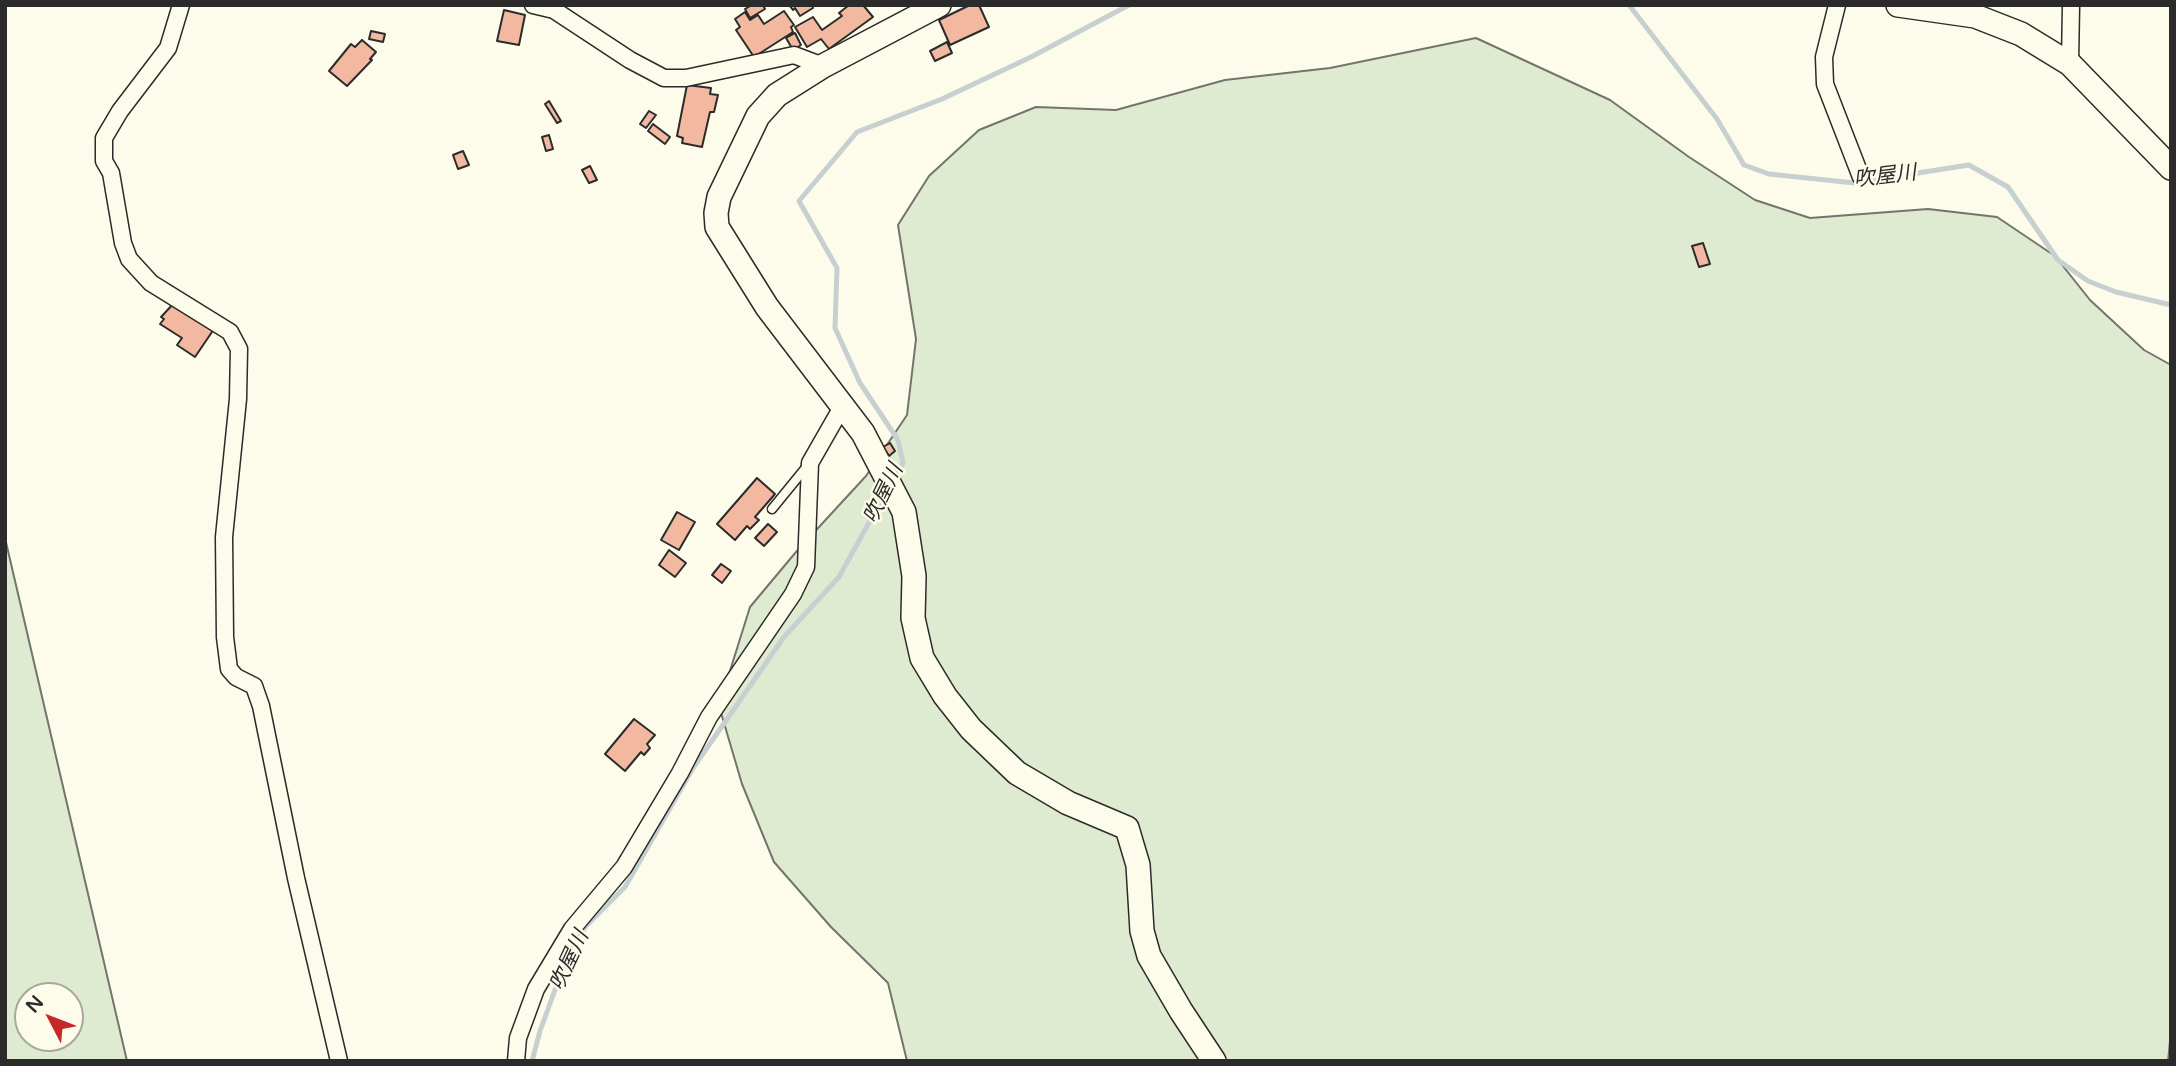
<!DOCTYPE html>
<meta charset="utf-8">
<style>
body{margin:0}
#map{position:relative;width:2176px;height:1066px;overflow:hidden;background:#fdfbea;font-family:"Varela Round",sans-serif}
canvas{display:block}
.frame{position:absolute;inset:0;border:7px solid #2b2b2b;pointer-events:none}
.north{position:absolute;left:14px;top:982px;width:70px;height:70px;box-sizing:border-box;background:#fdfbea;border:2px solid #a9a89e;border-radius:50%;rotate:312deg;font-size:19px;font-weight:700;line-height:28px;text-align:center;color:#2b2b2b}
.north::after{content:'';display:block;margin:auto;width:24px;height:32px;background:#c62828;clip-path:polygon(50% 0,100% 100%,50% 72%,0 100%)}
</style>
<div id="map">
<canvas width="2176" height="1066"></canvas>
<div class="frame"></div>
<div class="north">N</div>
</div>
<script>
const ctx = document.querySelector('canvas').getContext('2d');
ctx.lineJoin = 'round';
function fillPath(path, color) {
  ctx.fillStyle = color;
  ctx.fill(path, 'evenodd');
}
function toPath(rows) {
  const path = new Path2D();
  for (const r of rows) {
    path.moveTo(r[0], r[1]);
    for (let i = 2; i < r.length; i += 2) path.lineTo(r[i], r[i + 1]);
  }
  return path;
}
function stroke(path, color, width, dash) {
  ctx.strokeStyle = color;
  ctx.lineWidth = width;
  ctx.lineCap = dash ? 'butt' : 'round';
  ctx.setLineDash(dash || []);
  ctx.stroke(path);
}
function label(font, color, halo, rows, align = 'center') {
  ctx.font = font + ' "Varela Round","Noto Sans JP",sans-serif';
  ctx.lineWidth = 5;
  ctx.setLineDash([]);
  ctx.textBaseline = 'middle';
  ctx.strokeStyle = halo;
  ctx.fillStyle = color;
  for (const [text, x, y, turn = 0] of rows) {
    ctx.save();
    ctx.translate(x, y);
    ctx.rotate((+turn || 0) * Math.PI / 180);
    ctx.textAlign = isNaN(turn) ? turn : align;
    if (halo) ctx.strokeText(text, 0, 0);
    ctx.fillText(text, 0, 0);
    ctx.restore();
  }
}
const green = toPath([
 [1476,38,1610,100,1689,157,1755,200,1810,218,1928,209,1997,217,2055,256,2090,300,2144,350,2171,365,2171,1031,2168,1061,907,1061,888,983,831,927,774,862,742,784,719,706,750,607,796,552,866,476,907,415,916,339,898,225,929,176,979,130,1036,107,1116,110,1225,80,1330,68,1476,38],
 [5,538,127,1061,5,1061,5,538],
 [28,996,70,996,70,1038,28,1038,28,996]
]);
fillPath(green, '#deebd1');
stroke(green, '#74746e', 2);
stroke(toPath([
 [1629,5,1717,119,1744,165,1769,174,1854,183,1969,165,2008,187,2058,260,2088,281,2116,292,2171,305],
 [895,477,903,463,898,440,860,383,835,328,837,268,799,201,857,132,942,99,1031,57,1129,5],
 [532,1061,540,1031,560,976,585,927,625,887,693,768,784,637,839,577,886,492]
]), '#c7d0d0', 5);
const building = toPath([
 [752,5,763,5,765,9,750,18,745,9,752,5],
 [789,5,812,5,813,8,800,16,795,8,793,10,789,5],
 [849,5,863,5,873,17,829,49,821,39,807,47,795,27,813,17,822,30,842,16,839,13,849,5],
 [970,5,979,5,989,27,950,45,939,20,970,5],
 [504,10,525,15,519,45,497,41,504,10],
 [784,11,794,25,791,27,793,32,754,57,736,30,740,27,735,19,745,12,750,20,758,15,764,24,784,11],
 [371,31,385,34,383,42,369,39,371,31],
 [795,33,801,45,793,50,786,38,795,33],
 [362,40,376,52,370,59,372,60,347,86,329,71,351,44,355,47,362,40],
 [947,42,952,53,935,61,930,51,947,42],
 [687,85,711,88,710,94,718,95,714,112,710,112,702,147,682,143,683,138,677,136,687,85],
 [549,101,561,121,557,123,545,104,549,101],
 [649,111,656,115,646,128,640,124,649,111],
 [653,124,670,137,665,144,648,131,653,124],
 [549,135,553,149,546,151,542,137,549,135],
 [463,151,469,165,458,169,453,155,463,151],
 [590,166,597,180,589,183,582,170,590,166],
 [1703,243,1710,264,1699,267,1692,246,1703,243],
 [174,303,214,329,195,357,177,345,182,338,160,324,164,319,161,317,174,303],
 [890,443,895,451,889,456,883,447,890,443],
 [757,478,775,494,755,517,759,520,750,529,747,526,735,540,717,524,757,478],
 [677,512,695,522,679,550,661,540,677,512],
 [768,524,777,532,764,546,755,538,768,524],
 [669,550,686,563,675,577,659,565,669,550],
 [721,564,731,571,722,583,712,575,721,564],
 [634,719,655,735,647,744,650,748,644,755,641,752,625,771,605,754,634,719]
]);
fillPath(building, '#f2b8a0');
stroke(building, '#2b2b2b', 2);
const lane = toPath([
 [772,509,808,465]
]);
const street = toPath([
 [181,5,168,48,120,111,104,138,104,161,111,173,123,243,129,259,151,283,230,332,239,349,238,399,224,537,225,637,229,669,236,677,254,686,261,706,296,878,339,1061],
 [533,5,554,10,630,60,664,78,686,78,794,55,823,66],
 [1837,5,1824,57,1825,84,1861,177],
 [2070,64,2071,5],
 [516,1061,518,1038,536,989,572,929,624,867,680,773,709,717,793,594,806,567,810,463,842,407]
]);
const secondary = toPath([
 [939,5,823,66,777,95,758,116,719,197,716,213,717,227,767,307,863,433,904,512,914,576,913,618,922,658,945,696,971,729,1017,773,1068,803,1127,828,1138,865,1142,931,1149,956,1181,1011,1214,1061],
 [1898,5,1975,16,2021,34,2070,64,2171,168]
]);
stroke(lane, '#2b2b2b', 11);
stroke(street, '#2b2b2b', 19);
stroke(secondary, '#2b2b2b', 26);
stroke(lane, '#fdfbea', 8);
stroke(street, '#fdfbea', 16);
stroke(secondary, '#fdfbea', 23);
label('italic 21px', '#2b2b2b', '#fdfbea', [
 ["吹屋川",1885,177,-7],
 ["吹屋川",884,494,-64],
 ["吹屋川",570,961,-65]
]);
</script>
